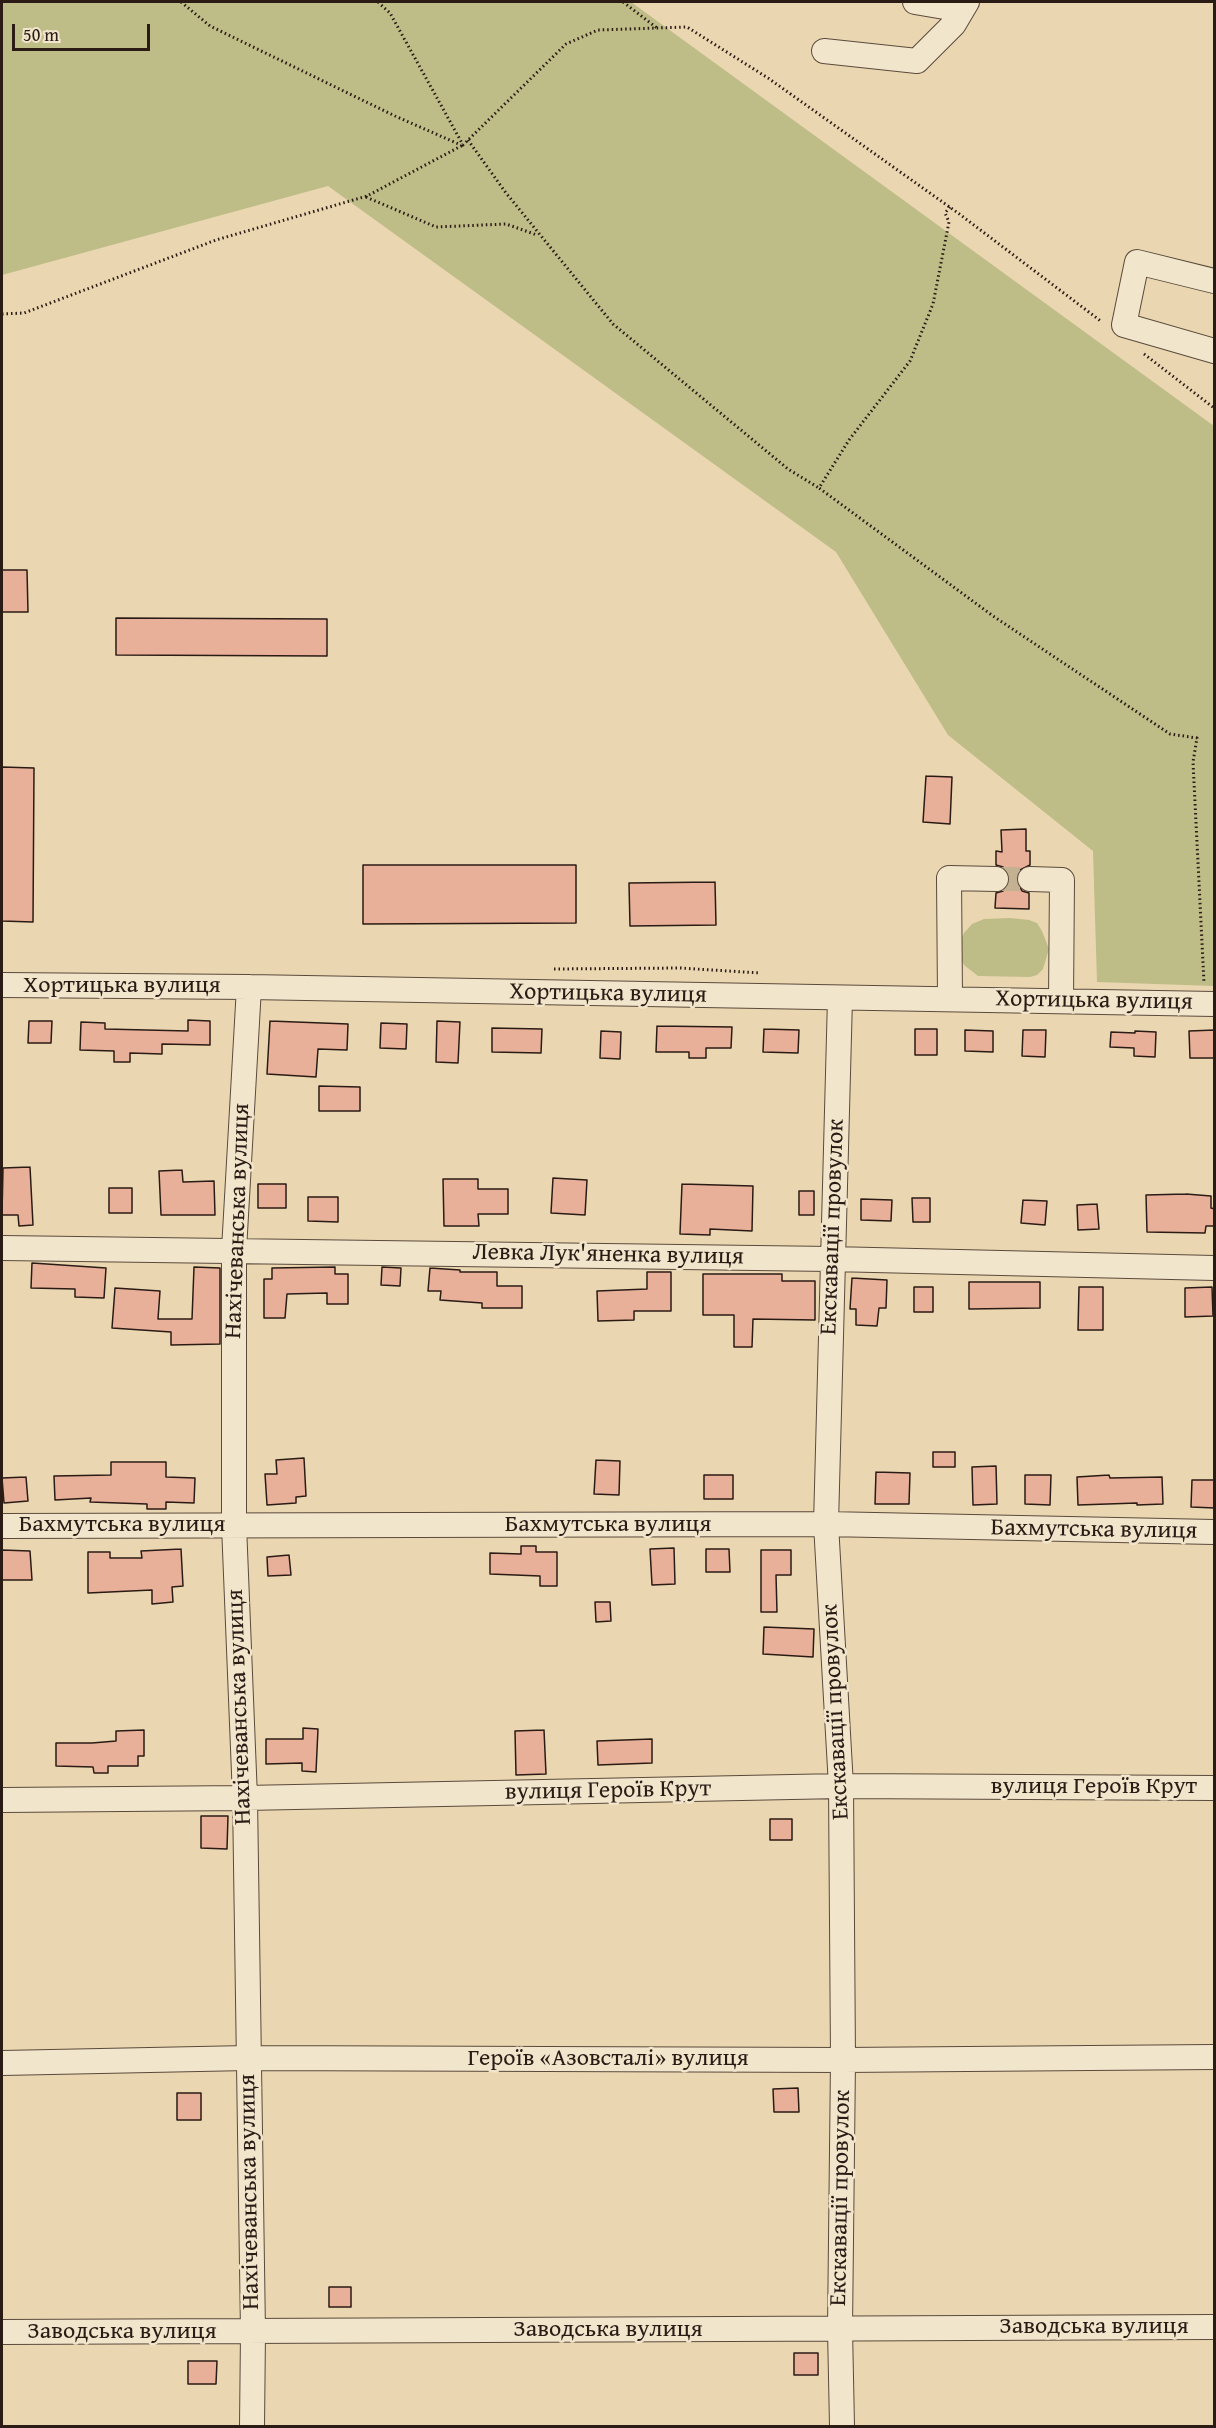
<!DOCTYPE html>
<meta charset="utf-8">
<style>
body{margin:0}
#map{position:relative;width:1216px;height:2428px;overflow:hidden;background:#ead7b1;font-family:"Gentium Book Plus",serif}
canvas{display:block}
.frame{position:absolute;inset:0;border:3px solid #2b1b15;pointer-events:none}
.scale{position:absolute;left:12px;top:24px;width:138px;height:27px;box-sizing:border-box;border:3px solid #2b1b15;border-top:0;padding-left:8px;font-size:18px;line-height:21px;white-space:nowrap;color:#2b1b15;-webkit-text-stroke:4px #f1e5cc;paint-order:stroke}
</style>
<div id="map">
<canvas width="1216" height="2428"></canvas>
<div class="frame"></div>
<div class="scale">50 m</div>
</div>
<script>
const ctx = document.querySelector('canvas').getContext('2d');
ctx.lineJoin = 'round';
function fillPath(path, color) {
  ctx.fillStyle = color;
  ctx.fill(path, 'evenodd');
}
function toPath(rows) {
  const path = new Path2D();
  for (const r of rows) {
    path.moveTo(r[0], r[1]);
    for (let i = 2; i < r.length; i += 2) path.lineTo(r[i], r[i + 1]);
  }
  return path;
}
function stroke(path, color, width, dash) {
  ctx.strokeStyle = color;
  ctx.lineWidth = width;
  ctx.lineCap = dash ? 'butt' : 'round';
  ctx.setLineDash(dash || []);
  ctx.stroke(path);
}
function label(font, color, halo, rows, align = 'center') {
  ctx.font = font + ' "Gentium Book Plus",serif';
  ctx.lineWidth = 5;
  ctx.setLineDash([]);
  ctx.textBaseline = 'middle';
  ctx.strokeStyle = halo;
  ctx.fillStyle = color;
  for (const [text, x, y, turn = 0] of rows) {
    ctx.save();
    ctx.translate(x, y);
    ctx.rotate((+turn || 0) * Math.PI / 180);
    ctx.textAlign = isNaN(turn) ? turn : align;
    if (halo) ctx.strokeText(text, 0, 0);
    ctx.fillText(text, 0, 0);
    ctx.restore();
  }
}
fillPath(toPath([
 [2,2,631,2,1214,426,1214,986,1097,982,1093,851,948,735,836,552,328,186,2,275],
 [1010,918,1029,920,1037,923,1042,931,1049,949,1043,969,1037,975,1030,977,978,976,964,965,960,956,959,944,964,933,972,924,984,919]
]), '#bebc87');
const building = toPath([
 [2,570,27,570,28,612,2,612,2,570],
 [116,618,327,619,327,656,116,655,116,618],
 [2,767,34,768,33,922,2,921,2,767],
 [926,776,952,777,950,824,923,822,926,776],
 [1026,829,1026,851,1030,851,1030,865,1018,871,1016,879,1022,891,1029,893,1029,909,995,908,996,893,1003,891,1010,880,1008,872,1003,867,996,865,996,851,1002,852,1001,830,1026,829],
 [363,865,576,865,576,923,363,924,363,865],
 [715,882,716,925,630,926,629,883,715,882],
 [188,1020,210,1021,210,1045,162,1044,162,1054,130,1053,130,1062,114,1062,114,1051,80,1050,81,1022,105,1023,105,1029,188,1031,188,1020],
 [29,1021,52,1021,51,1043,28,1043,29,1021],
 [270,1021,348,1024,347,1050,318,1049,316,1077,267,1074,270,1021],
 [437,1021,460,1022,458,1063,436,1062,437,1021],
 [381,1023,407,1024,406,1049,380,1048,381,1023],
 [657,1026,732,1027,731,1048,706,1048,706,1058,689,1058,689,1052,656,1052,657,1026],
 [492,1028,542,1029,541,1053,492,1052,492,1028],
 [764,1029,799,1030,798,1053,763,1052,764,1029],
 [915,1029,937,1029,937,1055,915,1055,915,1029],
 [965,1030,993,1031,993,1052,965,1051,965,1030],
 [1023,1030,1046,1030,1045,1057,1022,1056,1023,1030],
 [1215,1030,1215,1058,1190,1058,1189,1031,1215,1030],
 [601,1031,621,1032,620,1059,600,1058,601,1031],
 [1135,1031,1156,1032,1155,1057,1134,1056,1134,1048,1110,1047,1111,1032,1135,1033,1135,1031],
 [319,1086,360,1087,360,1111,319,1111,319,1086],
 [30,1167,33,1225,19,1226,18,1215,2,1215,3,1168,30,1167],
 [182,1170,183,1182,214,1181,215,1215,161,1215,159,1171,182,1170],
 [553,1178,587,1180,585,1215,551,1213,553,1178],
 [443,1179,478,1179,478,1189,508,1189,508,1214,478,1214,479,1226,444,1226,443,1179],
 [258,1184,286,1184,286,1208,258,1208,258,1184],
 [682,1184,753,1186,752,1231,710,1229,710,1235,680,1234,682,1184],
 [109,1188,132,1188,132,1213,109,1213,109,1188],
 [799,1191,814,1191,814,1215,799,1215,799,1191],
 [1186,1194,1211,1196,1211,1208,1215,1209,1215,1226,1206,1226,1205,1233,1147,1232,1146,1195,1186,1194],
 [308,1197,338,1197,338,1222,308,1221,308,1197],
 [912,1198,930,1198,930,1222,913,1222,912,1198],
 [861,1199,892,1200,891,1221,861,1220,861,1199],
 [1023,1200,1047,1201,1045,1225,1021,1223,1023,1200],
 [1097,1204,1099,1229,1078,1230,1077,1205,1097,1204],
 [32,1263,106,1268,104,1298,75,1297,75,1289,31,1288,32,1263],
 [194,1267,220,1268,220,1344,171,1345,171,1332,112,1328,115,1288,160,1291,158,1319,192,1319,194,1267],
 [335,1267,335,1274,348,1274,348,1304,327,1304,327,1293,287,1294,285,1318,264,1318,264,1279,272,1279,272,1268,335,1267],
 [382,1267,401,1268,400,1286,381,1285,382,1267],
 [430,1268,460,1270,460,1272,497,1272,497,1286,522,1286,522,1308,482,1308,482,1303,440,1300,441,1291,428,1291,430,1268],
 [647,1272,671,1272,671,1311,634,1311,634,1320,598,1321,597,1291,647,1289,647,1272],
 [703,1274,782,1274,782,1281,815,1281,815,1320,753,1319,752,1347,734,1347,734,1315,703,1315,703,1274],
 [852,1278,887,1280,886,1308,879,1308,877,1326,856,1325,856,1309,850,1309,852,1278],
 [969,1282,1040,1282,1040,1308,969,1309,969,1282],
 [914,1287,933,1287,933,1312,914,1312,914,1287],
 [1079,1287,1103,1287,1103,1330,1078,1330,1079,1287],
 [1212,1287,1213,1316,1185,1317,1185,1288,1212,1287],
 [933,1452,955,1452,955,1467,933,1467,933,1452],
 [304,1458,306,1496,296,1497,296,1503,267,1505,265,1474,277,1474,276,1460,304,1458],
 [596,1460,620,1461,619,1495,594,1494,596,1460],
 [111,1462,166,1462,166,1477,195,1478,194,1503,166,1502,166,1509,147,1509,147,1504,90,1502,91,1498,55,1500,54,1476,111,1475,111,1462],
 [996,1466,997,1504,973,1505,972,1467,996,1466],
 [876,1472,910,1473,909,1504,875,1504,876,1472],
 [704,1475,733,1475,733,1499,704,1499,704,1475],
 [1025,1475,1051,1475,1050,1505,1025,1504,1025,1475],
 [1109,1475,1110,1478,1162,1477,1163,1504,1137,1505,1137,1503,1078,1505,1077,1477,1109,1475],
 [26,1477,28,1501,4,1503,2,1478,26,1477],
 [1192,1480,1215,1480,1215,1508,1191,1507,1192,1480],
 [521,1546,536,1546,536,1552,557,1552,557,1586,540,1586,540,1576,490,1574,490,1553,521,1554,521,1546],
 [674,1548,675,1584,652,1585,650,1549,674,1548],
 [181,1549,183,1586,172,1587,173,1602,152,1604,152,1590,88,1593,88,1552,110,1552,110,1558,142,1558,141,1551,181,1549],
 [706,1549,729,1549,730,1572,706,1572,706,1549],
 [2,1550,30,1551,32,1580,2,1580,2,1550],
 [761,1550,791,1550,791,1575,776,1575,777,1612,761,1612,761,1550],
 [289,1555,291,1575,268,1576,267,1557,289,1555],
 [595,1602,610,1602,611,1621,596,1622,595,1602],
 [764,1627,814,1629,813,1657,763,1654,764,1627],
 [303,1728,318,1729,316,1772,302,1771,302,1763,266,1764,266,1739,303,1739,303,1728],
 [144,1730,144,1756,138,1756,138,1766,108,1766,108,1773,94,1773,93,1767,56,1766,56,1743,92,1743,116,1741,116,1731,144,1730],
 [544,1730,546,1774,516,1775,515,1731,544,1730],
 [652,1739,652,1763,598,1765,597,1741,652,1739],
 [201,1816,228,1816,227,1849,201,1848,201,1816],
 [770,1819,792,1819,792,1840,770,1840,770,1819],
 [798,2088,799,2112,774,2112,773,2089,798,2088],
 [177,2093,201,2093,201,2120,177,2120,177,2093],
 [329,2287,351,2287,351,2307,329,2307,329,2287],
 [794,2353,818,2353,818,2375,794,2375,794,2353],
 [188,2361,217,2361,216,2384,188,2384,188,2361]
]);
fillPath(building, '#e8b099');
stroke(building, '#2b1b15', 1.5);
stroke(toPath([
 [996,879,1030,879]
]), '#c4b192', 24, [24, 12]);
const minor = toPath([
 [915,2,962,10],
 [824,51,917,61,954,24,967,2],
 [1214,281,1137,262,1124,325,1214,351],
 [1030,879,1062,880,1061,1000],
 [2,985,249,987,1214,1004],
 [249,987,234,1250,234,1525,245,1798,253,2332,252,2426],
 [840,998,826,1524,841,1786,843,2060,840,2329,842,2426],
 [950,998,949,878,996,879],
 [2,1248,831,1259,1214,1268],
 [2,1526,826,1524,1214,1532],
 [2,1800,245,1798,841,1786,1214,1788],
 [2,2063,248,2058,843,2060,1214,2057],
 [2,2332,1214,2327]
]);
stroke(minor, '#5b4a3c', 26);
stroke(toPath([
 [181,2,210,26,395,116,461,145],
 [378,2,390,13,463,145,566,44,598,30,687,27,768,78,958,213,1102,322],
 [623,2,657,28],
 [468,140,506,193,613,324,788,469,819,488],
 [366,197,436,227,506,224,537,235],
 [950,207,945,213,949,222,933,304,910,361,849,440,819,488,993,616,1170,734,1197,738,1193,762,1204,983],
 [2,314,24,313,216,240,367,196,463,145],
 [1144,354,1214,408],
 [554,969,680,968,760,973]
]), '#2b1b15', 3, [1.5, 3]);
stroke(minor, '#f1e5cc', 24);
label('24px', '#2b1b15', '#f1e5cc', [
 ["Хортицька вулиця",122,986],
 ["Хортицька вулиця",608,994,1],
 ["Хортицька вулиця",1094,1001,1],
 ["Нахічеванська вулиця",238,1221,-88],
 ["Екскавації провулок",833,1227,-88],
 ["Левка Лук'яненка вулиця",608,1255,1],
 ["Бахмутська вулиця",122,1525],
 ["Бахмутська вулиця",608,1525],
 ["Бахмутська вулиця",1094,1530,1],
 ["Нахічеванська вулиця",240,1707,-92],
 ["Екскавації провулок",836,1712,-93],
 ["вулиця Героїв Крут",1094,1787],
 ["вулиця Героїв Крут",608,1791,-1],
 ["Героїв «Азовсталі» вулиця",608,2059],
 ["Нахічеванська вулиця",250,2192,-91],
 ["Екскавації провулок",841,2198,-89],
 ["Заводська вулиця",1094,2327],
 ["Заводська вулиця",608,2330],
 ["Заводська вулиця",122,2332]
]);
</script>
